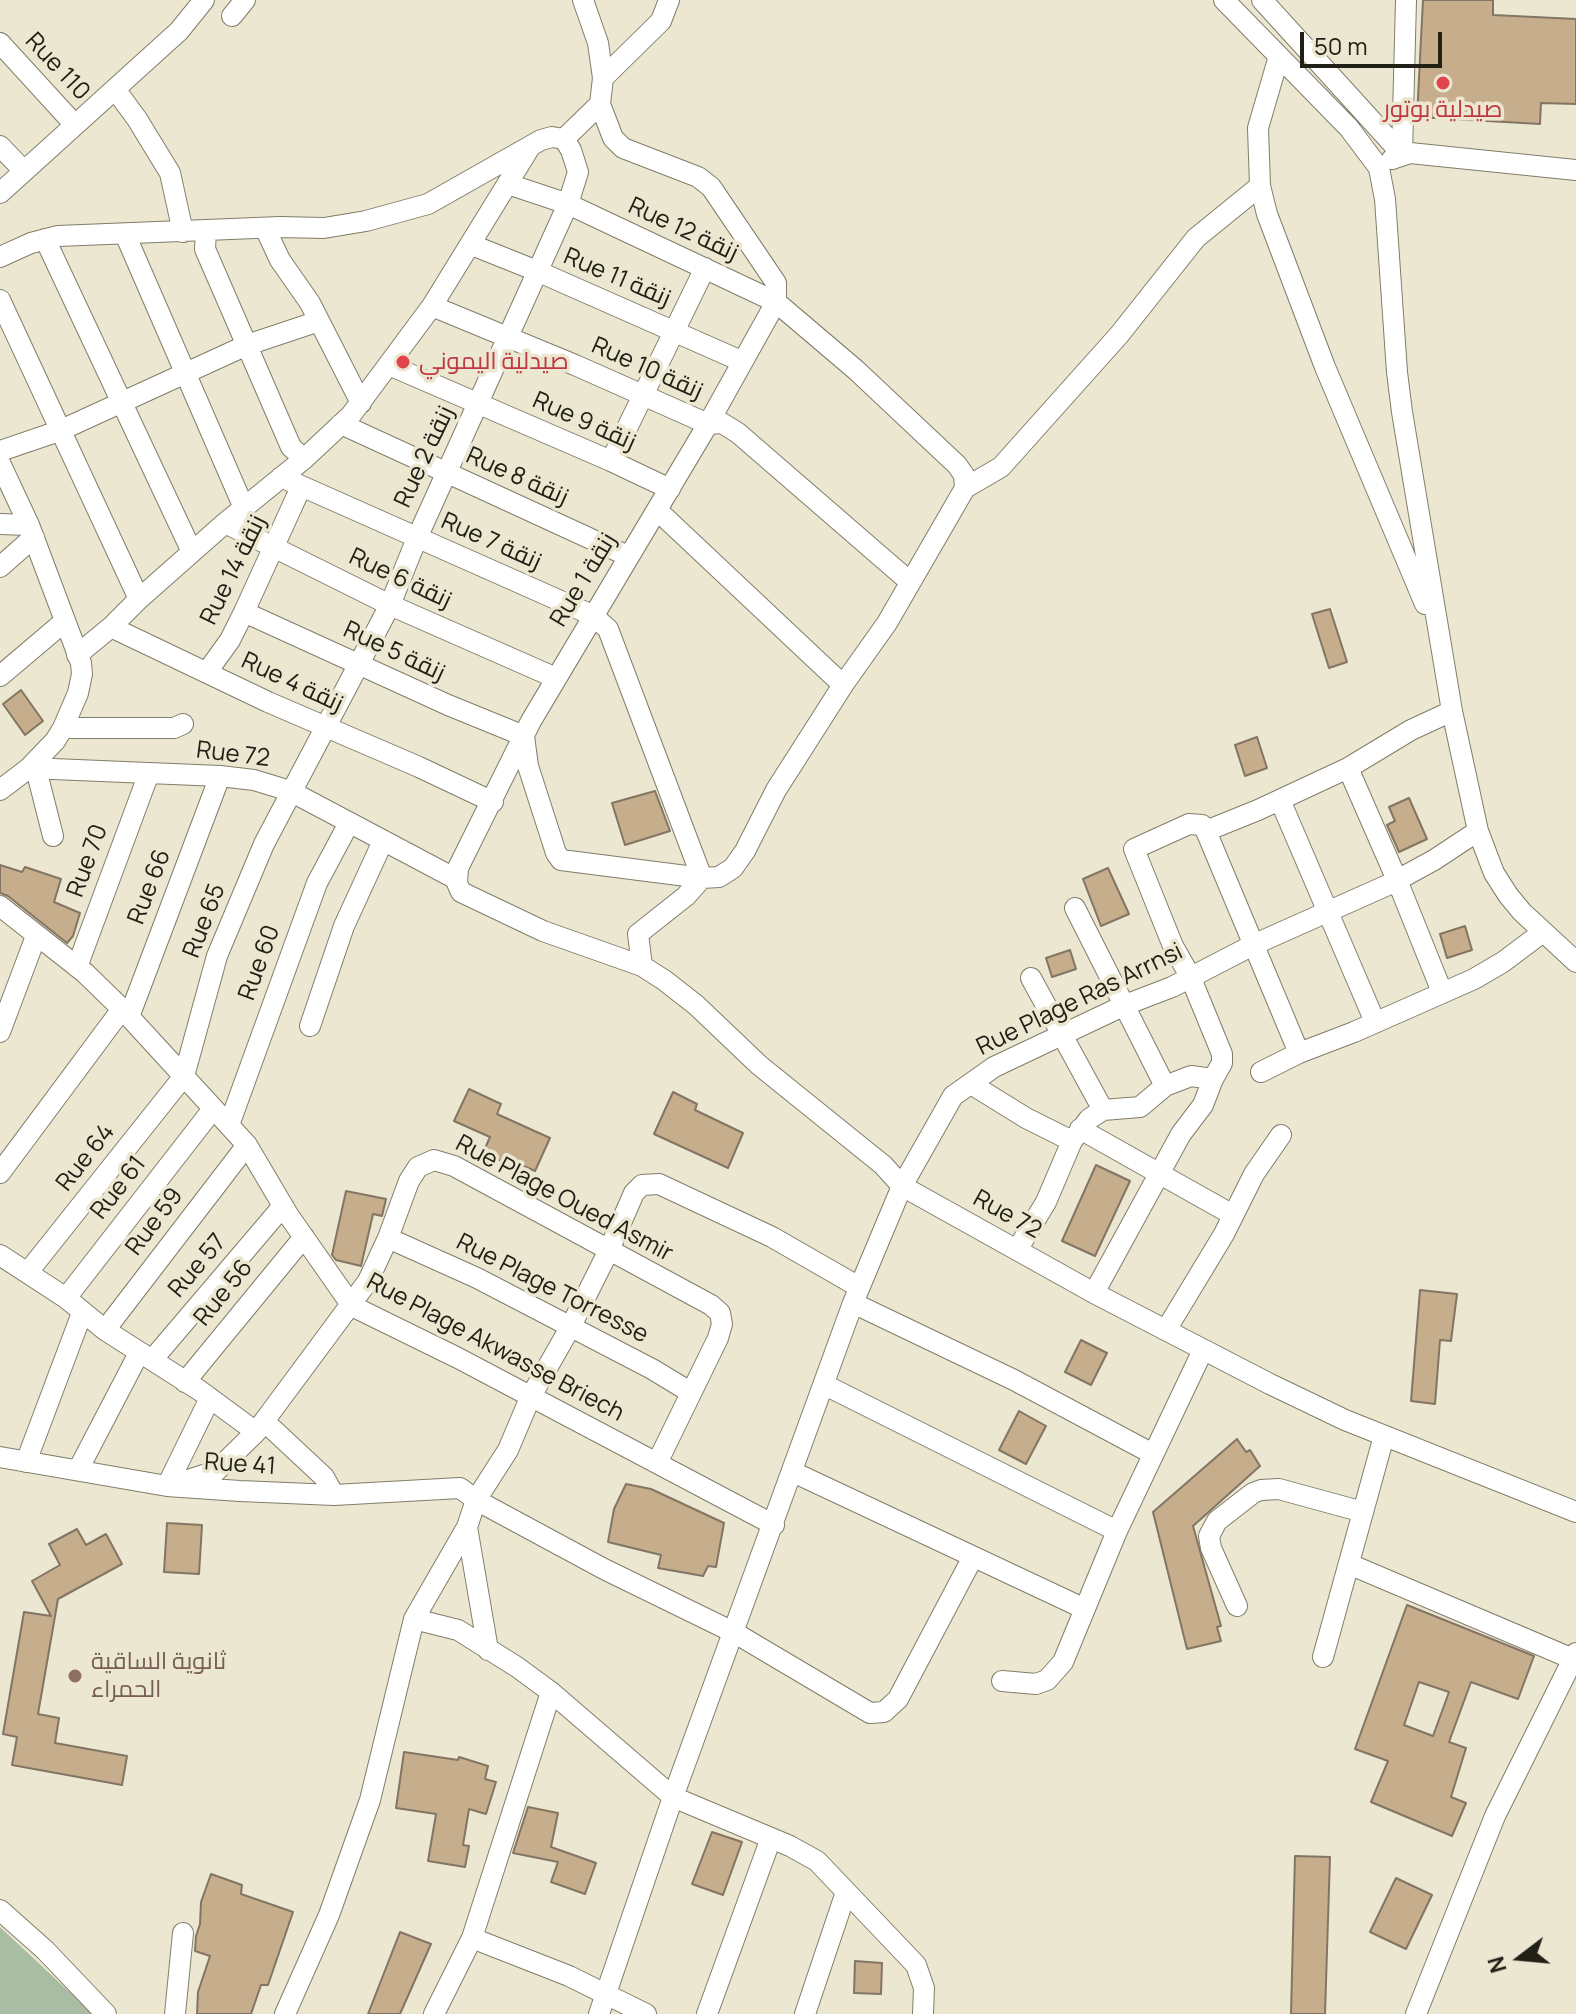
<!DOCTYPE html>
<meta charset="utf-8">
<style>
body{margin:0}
#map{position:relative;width:1576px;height:2014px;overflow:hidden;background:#ece7d1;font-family:Manrope,sans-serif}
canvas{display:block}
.north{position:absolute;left:1480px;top:1918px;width:80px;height:80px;-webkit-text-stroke:6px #ece7d1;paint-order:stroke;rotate:254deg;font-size:22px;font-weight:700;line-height:32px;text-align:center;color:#212017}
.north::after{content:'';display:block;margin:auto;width:28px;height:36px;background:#212017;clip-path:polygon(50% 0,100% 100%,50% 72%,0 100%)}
.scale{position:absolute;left:1300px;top:32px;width:142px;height:36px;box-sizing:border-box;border:4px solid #212017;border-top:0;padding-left:10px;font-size:24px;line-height:28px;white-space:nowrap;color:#212017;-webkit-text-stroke:6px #ece7d1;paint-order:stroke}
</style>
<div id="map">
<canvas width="1576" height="2014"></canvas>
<div class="north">N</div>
<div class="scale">50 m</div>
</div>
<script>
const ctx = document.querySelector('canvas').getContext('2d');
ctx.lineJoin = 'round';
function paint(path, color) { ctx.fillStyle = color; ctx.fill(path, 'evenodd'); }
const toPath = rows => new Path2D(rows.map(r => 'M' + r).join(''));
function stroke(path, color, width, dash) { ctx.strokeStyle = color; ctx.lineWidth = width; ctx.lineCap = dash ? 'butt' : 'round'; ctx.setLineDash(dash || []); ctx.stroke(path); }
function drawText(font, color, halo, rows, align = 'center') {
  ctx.font = font + ' Manrope,Cairo,sans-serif'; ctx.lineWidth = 7; ctx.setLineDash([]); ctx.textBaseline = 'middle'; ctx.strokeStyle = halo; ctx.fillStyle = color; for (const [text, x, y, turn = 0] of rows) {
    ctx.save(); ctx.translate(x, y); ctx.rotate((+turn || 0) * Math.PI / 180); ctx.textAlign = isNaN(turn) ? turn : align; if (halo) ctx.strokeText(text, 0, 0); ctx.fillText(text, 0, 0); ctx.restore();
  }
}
const green = toPath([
 [0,1927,93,2014,0,2014]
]);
const building = toPath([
 [1423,0,1493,0,1493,15,1576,19,1576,104,1541,103,1540,124,1417,117,1423,0],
 [1330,609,1347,662,1329,668,1312,614,1330,609],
 [21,690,43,721,25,735,3,704,21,690],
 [1257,737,1267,768,1245,776,1235,745,1257,737],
 [655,791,670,831,625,845,612,803,655,791],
 [1409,798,1427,839,1399,852,1387,825,1395,821,1389,807,1409,798],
 [0,865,22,872,25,867,61,879,54,902,80,913,73,936,67,943,8,896,0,893,0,865],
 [1108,868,1129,914,1101,926,1083,879,1108,868],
 [1465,926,1472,950,1447,958,1440,934,1465,926],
 [1070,950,1076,969,1052,977,1046,958,1070,950],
 [469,1089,501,1104,497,1114,550,1138,535,1171,510,1160,508,1164,483,1153,490,1137,454,1121,469,1089],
 [673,1092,697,1104,695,1110,743,1133,728,1168,654,1134,673,1092],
 [1096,1165,1130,1181,1095,1256,1062,1241,1096,1165],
 [346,1191,386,1199,382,1216,373,1214,361,1266,336,1260,332,1255,346,1191],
 [1420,1290,1457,1294,1451,1341,1440,1340,1435,1404,1411,1401,1420,1290],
 [1081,1340,1107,1353,1091,1385,1065,1372,1081,1340],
 [1019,1411,1046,1426,1026,1464,999,1450,1019,1411],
 [1237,1439,1246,1452,1250,1450,1260,1466,1193,1526,1221,1626,1217,1627,1221,1641,1187,1649,1153,1512,1237,1439],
 [626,1484,651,1489,724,1523,716,1567,708,1566,703,1576,658,1568,661,1555,608,1542,614,1509,626,1484],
 [167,1523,202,1525,199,1574,164,1572,167,1523],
 [77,1529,86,1545,106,1534,122,1564,58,1599,38,1714,59,1718,55,1743,127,1756,122,1785,12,1765,17,1737,3,1734,24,1612,51,1616,32,1581,60,1565,49,1544,77,1529],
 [1407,1605,1534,1656,1518,1699,1471,1682,1449,1742,1466,1748,1451,1797,1466,1803,1452,1836,1371,1802,1388,1761,1355,1749,1407,1605],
 [1419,1682,1449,1692,1433,1736,1404,1725,1419,1682],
 [404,1752,458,1760,459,1757,488,1766,485,1779,496,1782,486,1814,469,1809,463,1845,469,1846,465,1867,428,1861,436,1814,396,1808,404,1752],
 [528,1807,558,1813,551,1847,596,1863,585,1894,551,1882,558,1862,513,1853,528,1807],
 [712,1832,742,1842,723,1895,692,1884,712,1832],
 [1295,1856,1330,1857,1325,2014,1291,2014,1295,1856],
 [211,1874,242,1885,241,1894,293,1912,268,1985,261,1985,251,2014,197,2014,198,1992,210,1956,195,1951,196,1936,200,1924,201,1902,211,1874],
 [1396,1878,1432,1895,1406,1949,1370,1932,1396,1878],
 [400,1932,431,1944,400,2014,368,2014,400,1932],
 [855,1961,882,1963,881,1994,854,1993,855,1961]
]);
const minor = toPath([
 [1224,0,1349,128,1379,168,1385,199,1397,372,1402,412,1452,711,1478,831,1494,873,1508,895,1522,912,1576,962],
 [1262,0,1402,154],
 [232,16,245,0],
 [0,43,75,125],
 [1279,56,1258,128,1260,186,1267,214,1325,367,1425,604],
 [603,78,661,21,669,0],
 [115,89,137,119,170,173,183,232],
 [600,104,613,138,623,148,698,177,711,187,776,283,776,302],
 [564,139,600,104,603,78,598,43,583,0],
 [0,146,24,171],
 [1402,154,1406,0],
 [1392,159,1410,153,1576,170],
 [508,184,568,204,776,302,856,370,957,465,964,475,965,488],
 [0,193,179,31,204,0],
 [265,228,280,260,310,303,361,403],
 [206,231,205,249,291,447,304,459],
 [125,234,244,508],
 [45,239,192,552],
 [472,245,537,271,741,361],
 [0,257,31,243,58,236,280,227,324,228,366,221,428,204,541,140,552,137,564,139],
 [0,300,139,599],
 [776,302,708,424,531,721,458,868,457,883,461,892,543,931,642,966,664,980,696,1005,759,1065,883,1165,902,1186,1094,1293,1270,1384,1345,1420,1576,1512],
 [432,306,575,365,708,424,722,423,738,433,910,582],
 [389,365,611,461,670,489],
 [341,424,628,556],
 [0,451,59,431,247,345,319,321],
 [611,461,705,268],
 [0,463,29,525,81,663,82,674,78,693,63,728,55,741,29,768,0,790],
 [281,477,592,615,608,629,702,878,686,896,638,934,642,966],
 [657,510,843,685,887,623,965,488,1001,467,1119,335,1196,238,1260,186],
 [225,523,390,605,556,678],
 [0,524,29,525],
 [0,567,34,537],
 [244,612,448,705,524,736],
 [111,627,139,599,225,523,304,459,351,415,432,306,530,147],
 [77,655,111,627,268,702,419,767,493,802],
 [207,672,230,640,244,612,301,487],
 [0,676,65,621],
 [63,728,174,728,183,724],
 [524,736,528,766,556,853,561,860,702,878,719,877,733,868,745,851,776,790,843,685],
 [29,768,220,776,254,780,290,791,456,879],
 [1348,768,1397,880,1442,992],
 [36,769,53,836],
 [1280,800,1375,1022],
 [1206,831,1299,1053],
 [0,906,85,973,122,1009,247,1145,289,1216,352,1306,458,1358,774,1525],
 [1075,908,1165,1086],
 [77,967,149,773],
 [1031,978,1103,1110],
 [129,1017,220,776],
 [310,1026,344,926,383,841],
 [0,1032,36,936],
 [1261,1072,1299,1053,1354,1032,1474,979,1503,962,1543,932],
 [971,1084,1026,1118,1072,1141],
 [229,1125,317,883,349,823],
 [1080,1129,1233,1215],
 [0,1173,122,1009],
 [388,1238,477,1278,652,1369,690,1392],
 [1017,1250,1046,1202,1072,1141,1089,1119,1103,1110,1140,1107,1165,1086,1191,1076,1213,1079,1222,1063,1222,1054,1190,976,1173,946,1134,849,1189,824,1202,825,1206,831,1258,810,1348,768,1411,730,1452,711],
 [0,1255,66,1298,105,1330,199,1390,256,1432],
 [28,1272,184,1076,217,956,264,844,390,605,417,538,568,204,578,172,571,150,564,139],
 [1094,1293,1181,1134,1203,1105,1213,1079],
 [66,1298,213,1109],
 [853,1303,1014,1380,1153,1454],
 [105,1330,247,1145],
 [1166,1330,1224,1234,1254,1174,1281,1135],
 [152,1360,283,1206],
 [185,1382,304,1237],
 [825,1385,1117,1531],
 [264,1421,324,1477,334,1495],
 [0,1457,167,1486,240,1491,334,1495,460,1488,476,1500,604,1569,735,1633,870,1713,884,1712,898,1699,973,1557],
 [26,1462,82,1313],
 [78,1470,139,1353],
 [793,1472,1085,1609],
 [182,1482,216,1471,256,1432,368,1281,388,1238,409,1181,418,1167,434,1160,454,1166,711,1305,720,1313,722,1324,718,1338,657,1463],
 [167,1486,210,1398],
 [467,1527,488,1650],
 [1349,1564,1573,1659],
 [1237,1606,1211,1548,1209,1536,1217,1521,1253,1493,1261,1490,1279,1489,1363,1512],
 [414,1619,458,1630,517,1667,551,1692,673,1797,790,1846,817,1861,916,1965,924,1988,923,2014],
 [1323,1657,1384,1436],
 [1002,1681,1036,1684,1047,1680,1063,1662,1117,1531,1203,1350],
 [0,1910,45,1950,106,2014],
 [472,1938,569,1976,646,2014],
 [175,2014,183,1933],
 [285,2014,329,1915,370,1800,414,1619,467,1527,476,1500,508,1450,530,1398,571,1326,609,1250,634,1193,642,1185,659,1184,772,1237,859,1287],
 [434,2014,472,1938,551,1692],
 [599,2014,673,1797,853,1303,902,1186,953,1096,994,1067,1125,1005,1172,987,1253,945,1390,884,1434,860,1478,831],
 [707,2014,771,1838],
 [805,2014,846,1892],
 [1416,2014,1495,1816,1576,1653]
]);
const markers = [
 [1443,83,8,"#e0444e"],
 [403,362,8,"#e0444e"],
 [75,1676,8,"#8d6e63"]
];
const streetNames = [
 ["Rue 110",57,67,47],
 ["Rue 12 زنقة",683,230,25],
 ["Rue 11 زنقة",617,278,23],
 ["Rue 10 زنقة",647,369,24],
 ["Rue 9 زنقة",584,422,24],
 ["Rue 2 زنقة",425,457,-65],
 ["Rue 8 زنقة",517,477,24],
 ["Rue 7 زنقة",491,542,24],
 ["Rue 14 زنقة",234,570,-64],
 ["Rue 6 زنقة",400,579,25],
 ["Rue 1 زنقة",584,580,-59],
 ["Rue 5 زنقة",394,652,25],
 ["Rue 4 زنقة",292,683,25],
 ["Rue 72",233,755,7],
 ["Rue 70",88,861,-70],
 ["Rue 66",150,887,-69],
 ["Rue 65",205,921,-69],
 ["Rue 60",260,963,-70],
 ["Rue Plage Ras Arrnsi",1080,1000,-26],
 ["Rue 64",86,1158,-52],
 ["Rue 61",119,1188,-52],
 ["Rue Plage Oued Asmir",564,1199,28],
 ["Rue 72",1007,1215,29],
 ["Rue 59",155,1222,-53],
 ["Rue 57",198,1266,-50],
 ["Rue Plage Torresse",552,1289,27],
 ["Rue 56",224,1293,-51],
 ["Rue Plage Akwasse Briech",495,1348,28],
 ["Rue 41",240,1465,4]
];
const healthNames = [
 ["صيدلية بوتور",1443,110],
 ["صيدلية اليموني",419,362,"left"]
];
const educationNames = [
 ["ثانوية الساقية",91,1662],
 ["الحمراء",91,1690]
];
paint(green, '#a8bda3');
paint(building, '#c6ad8b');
stroke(building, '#837564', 2);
stroke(minor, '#817d69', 22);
stroke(minor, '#fff', 20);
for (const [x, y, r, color] of markers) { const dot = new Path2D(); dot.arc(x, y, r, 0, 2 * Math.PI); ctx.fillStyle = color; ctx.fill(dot); stroke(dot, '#ece7d1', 3); }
drawText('24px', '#212017', '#ece7d1', streetNames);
drawText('24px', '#be3a42', '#ece7d1', healthNames);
drawText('24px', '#785e54', '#ece7d1', educationNames, 'left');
</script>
